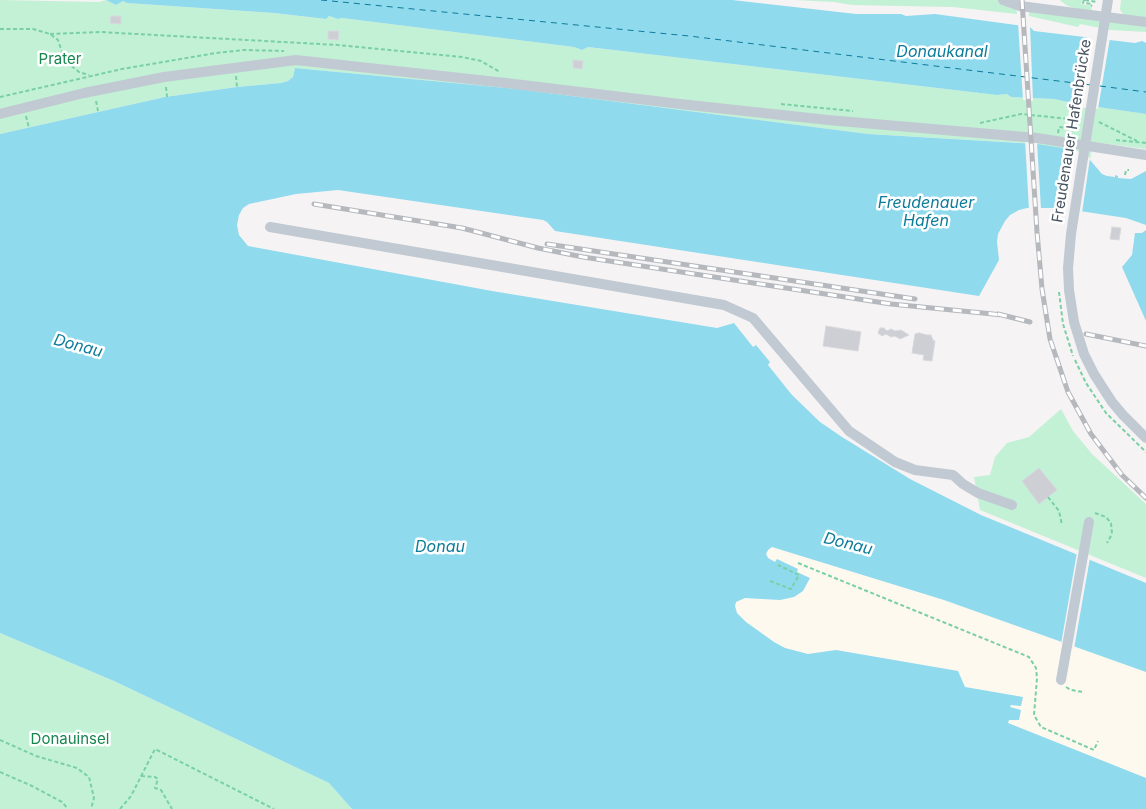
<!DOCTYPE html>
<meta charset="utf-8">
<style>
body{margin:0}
canvas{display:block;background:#f5f3f3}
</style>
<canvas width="1146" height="809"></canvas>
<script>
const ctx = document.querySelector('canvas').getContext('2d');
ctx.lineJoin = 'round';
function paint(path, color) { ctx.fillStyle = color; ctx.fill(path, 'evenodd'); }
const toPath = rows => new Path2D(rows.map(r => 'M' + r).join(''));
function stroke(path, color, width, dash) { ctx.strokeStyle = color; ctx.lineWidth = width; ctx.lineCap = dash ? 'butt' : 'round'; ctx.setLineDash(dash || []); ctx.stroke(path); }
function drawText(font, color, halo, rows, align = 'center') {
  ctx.font = font + ' Inter,sans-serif'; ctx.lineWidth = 5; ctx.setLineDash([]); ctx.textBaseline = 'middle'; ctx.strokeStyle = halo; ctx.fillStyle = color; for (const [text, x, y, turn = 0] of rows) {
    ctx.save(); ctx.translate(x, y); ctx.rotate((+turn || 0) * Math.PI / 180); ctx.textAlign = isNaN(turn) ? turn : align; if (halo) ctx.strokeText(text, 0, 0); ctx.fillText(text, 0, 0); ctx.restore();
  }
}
const commercial = toPath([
 [772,547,944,600,1146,672,1146,778,1008,723,1010,705,1021,706,1022,697,965,687,958,671,836,650,808,654,785,648,774,642,746,622,737,613,735,606,736,602,745,598,780,600,797,569,776,559,775,562,768,558,766,554,768,550]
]);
const green = toPath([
 [0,0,99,2,106,0,116,5,123,1,127,3,274,13,325,19,329,16,338,19,342,18,574,47,582,50,588,47,997,95,1007,94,1011,97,1054,99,1077,104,1146,114,1146,149,1093,142,1090,160,1025,143,868,134,517,89,295,68,293,77,288,81,281,83,237,87,165,97,0,134],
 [795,0,1000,0,1016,7,1017,14,953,7,852,5,834,2],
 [1060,0,1082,0,1081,4,1092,6,1091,12,1079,10,1066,5],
 [1121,0,1146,0,1146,20,1125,16,1120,10],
 [1029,9,1146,25,1146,32,1111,30,1080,24,1078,27,1029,16],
 [1061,409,1073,431,1092,454,1146,504,1146,578,980,510,974,477,990,475,995,457,1007,443,1029,437],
 [0,633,114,681,329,783,352,809,0,809]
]);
const water = toPath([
 [106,0,732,0,856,14,901,14,906,16,935,14,1016,25,1030,27,1034,31,1135,43,1142,41,1146,43,1146,114,1077,104,1054,99,1011,97,1007,94,997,95,588,47,582,50,574,47,342,18,338,19,329,16,326,19,274,13,127,3,123,1,116,5],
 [295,68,517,89,868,134,1037,144,1069,149,1090,160,1102,174,1107,176,1115,177,1115,175,1118,176,1118,178,1131,179,1146,171,1146,225,1126,218,1060,208,1027,208,1019,210,1010,215,1005,221,998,234,997,242,999,260,979,296,555,231,547,222,543,220,338,190,296,194,249,204,243,208,239,215,237,225,239,235,248,246,492,291,717,328,734,323,753,347,756,345,770,362,768,365,792,395,820,422,842,437,910,479,981,515,1146,583,1146,672,944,600,772,547,768,550,766,554,768,558,775,562,777,559,798,569,797,572,810,578,803,591,794,597,780,600,745,598,736,602,735,606,737,613,746,622,774,642,785,648,808,654,836,650,958,671,965,687,1023,697,1021,706,1011,705,1010,707,1021,710,1019,720,1009,720,1008,723,1146,778,1146,809,352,809,329,783,114,681,0,633,0,134,165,97,237,87,281,83,288,81,293,77],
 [1146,230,1146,321,1122,267,1132,255,1135,233,1142,233]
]);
const pier = toPath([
 [1018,23,1030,25,1033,101,1023,100],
 [1088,35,1110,38,1098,109,1076,107],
 [1025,140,1037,142,1041,209,1029,210],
 [1070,147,1090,158,1082,213,1060,210],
 [1077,552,1090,558,1074,649,1061,644]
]);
const ferry = toPath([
 [321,0,689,36,1091,85],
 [1100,86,1146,92]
]);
const building = toPath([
 [111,16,121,16,121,24,110,23,111,16],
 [328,31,339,31,338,40,328,39,328,31],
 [573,60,583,61,582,69,573,68,573,60],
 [1112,227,1121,228,1119,240,1110,239,1112,227],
 [826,326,861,332,858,351,823,346,826,326],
 [880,328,884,328,887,331,891,329,895,331,901,330,909,335,900,339,895,336,891,337,886,334,882,336,878,333,880,328],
 [919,333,927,335,931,335,933,340,935,341,932,361,923,360,924,355,912,353,915,334,919,333],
 [1039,468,1057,490,1039,504,1022,481,1039,468]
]);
const path = toPath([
 [1084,0,1083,3,1092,4,1091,6],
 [1085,0,1097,2],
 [0,29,33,29,50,34,58,40,65,61,79,72,89,75],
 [50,34,100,32,338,45,462,57,481,61,500,72],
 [236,76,237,87],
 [166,87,167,97],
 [0,97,122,69,216,53,244,50,284,51],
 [96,101,98,111],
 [781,104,853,111],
 [26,116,29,128],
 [1099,122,1137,141],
 [980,123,1021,114,1079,120],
 [1058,133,1059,127,1078,129],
 [1116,140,1146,143],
 [1125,175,1126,170,1129,170],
 [1059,292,1063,324,1073,356],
 [1075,360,1086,383,1106,413,1146,452],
 [1048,497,1059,511,1062,525],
 [1095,513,1106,517,1111,523,1112,534,1107,543],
 [798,563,1029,657,1036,668,1037,678,1034,715,1041,727,1094,750,1098,741],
 [770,581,791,589,799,575,778,565],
 [1066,687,1071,690,1083,692],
 [0,740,36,756,77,768,89,777,94,798,91,809],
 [0,772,32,786,62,802,68,809],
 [141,776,155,777,158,779,155,788,161,790,172,809],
 [120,809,131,796,155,749,274,809]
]);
const minor = toPath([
 [1003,0,1020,6,1146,22],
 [0,114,84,93,164,77,296,60,506,83,680,104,828,120,1037,138,1146,155],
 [270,227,724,305,753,318,849,431,895,462,915,470,953,475,963,484,978,493,1012,505],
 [1068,268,1069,290,1074,322,1084,354,1094,374,1112,402,1123,415,1146,438],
 [1061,680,1089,522]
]);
const rail = toPath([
 [1022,0,1037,232,1042,289,1050,339,1068,392,1091,434,1122,475,1146,498],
 [314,204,462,228,538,248,583,257,891,304,1003,315],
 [547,244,915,299],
 [998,314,1030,322],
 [1086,334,1146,346]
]);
const minorBridge = toPath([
 [1068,268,1071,234,1108,0]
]);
const parkNames = [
 ["Prater",60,59],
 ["Donauinsel",70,739]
];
const streetNames = [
 ["Freudenauer Hafenbrücke",1072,131,-81]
];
const waterNames = [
 ["Donaukanal",942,52],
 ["Freudenauer",926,203],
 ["Hafen",926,221],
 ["Donau",78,346,15],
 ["Donau",848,544,14],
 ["Donau",440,547]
];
paint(commercial, '#fdf9ef');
paint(green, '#c3f1d5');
paint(water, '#90daee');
paint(pier, '#f5f3f3');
stroke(ferry, '#0c7c9b', 1, [6, 5]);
paint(building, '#cdcfd5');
stroke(building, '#d7d9de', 1);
stroke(path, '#7ad0a6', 2, [4, 2.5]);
stroke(minor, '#c1cad2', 10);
stroke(rail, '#b5b8bd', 5);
stroke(rail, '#fff', 3, [9]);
stroke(minorBridge, '#c1cad2', 10);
drawText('15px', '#17864f', '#fff', parkNames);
drawText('15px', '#4a5661', '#fff', streetNames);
drawText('italic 16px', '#0c7c9b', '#fff', waterNames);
</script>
